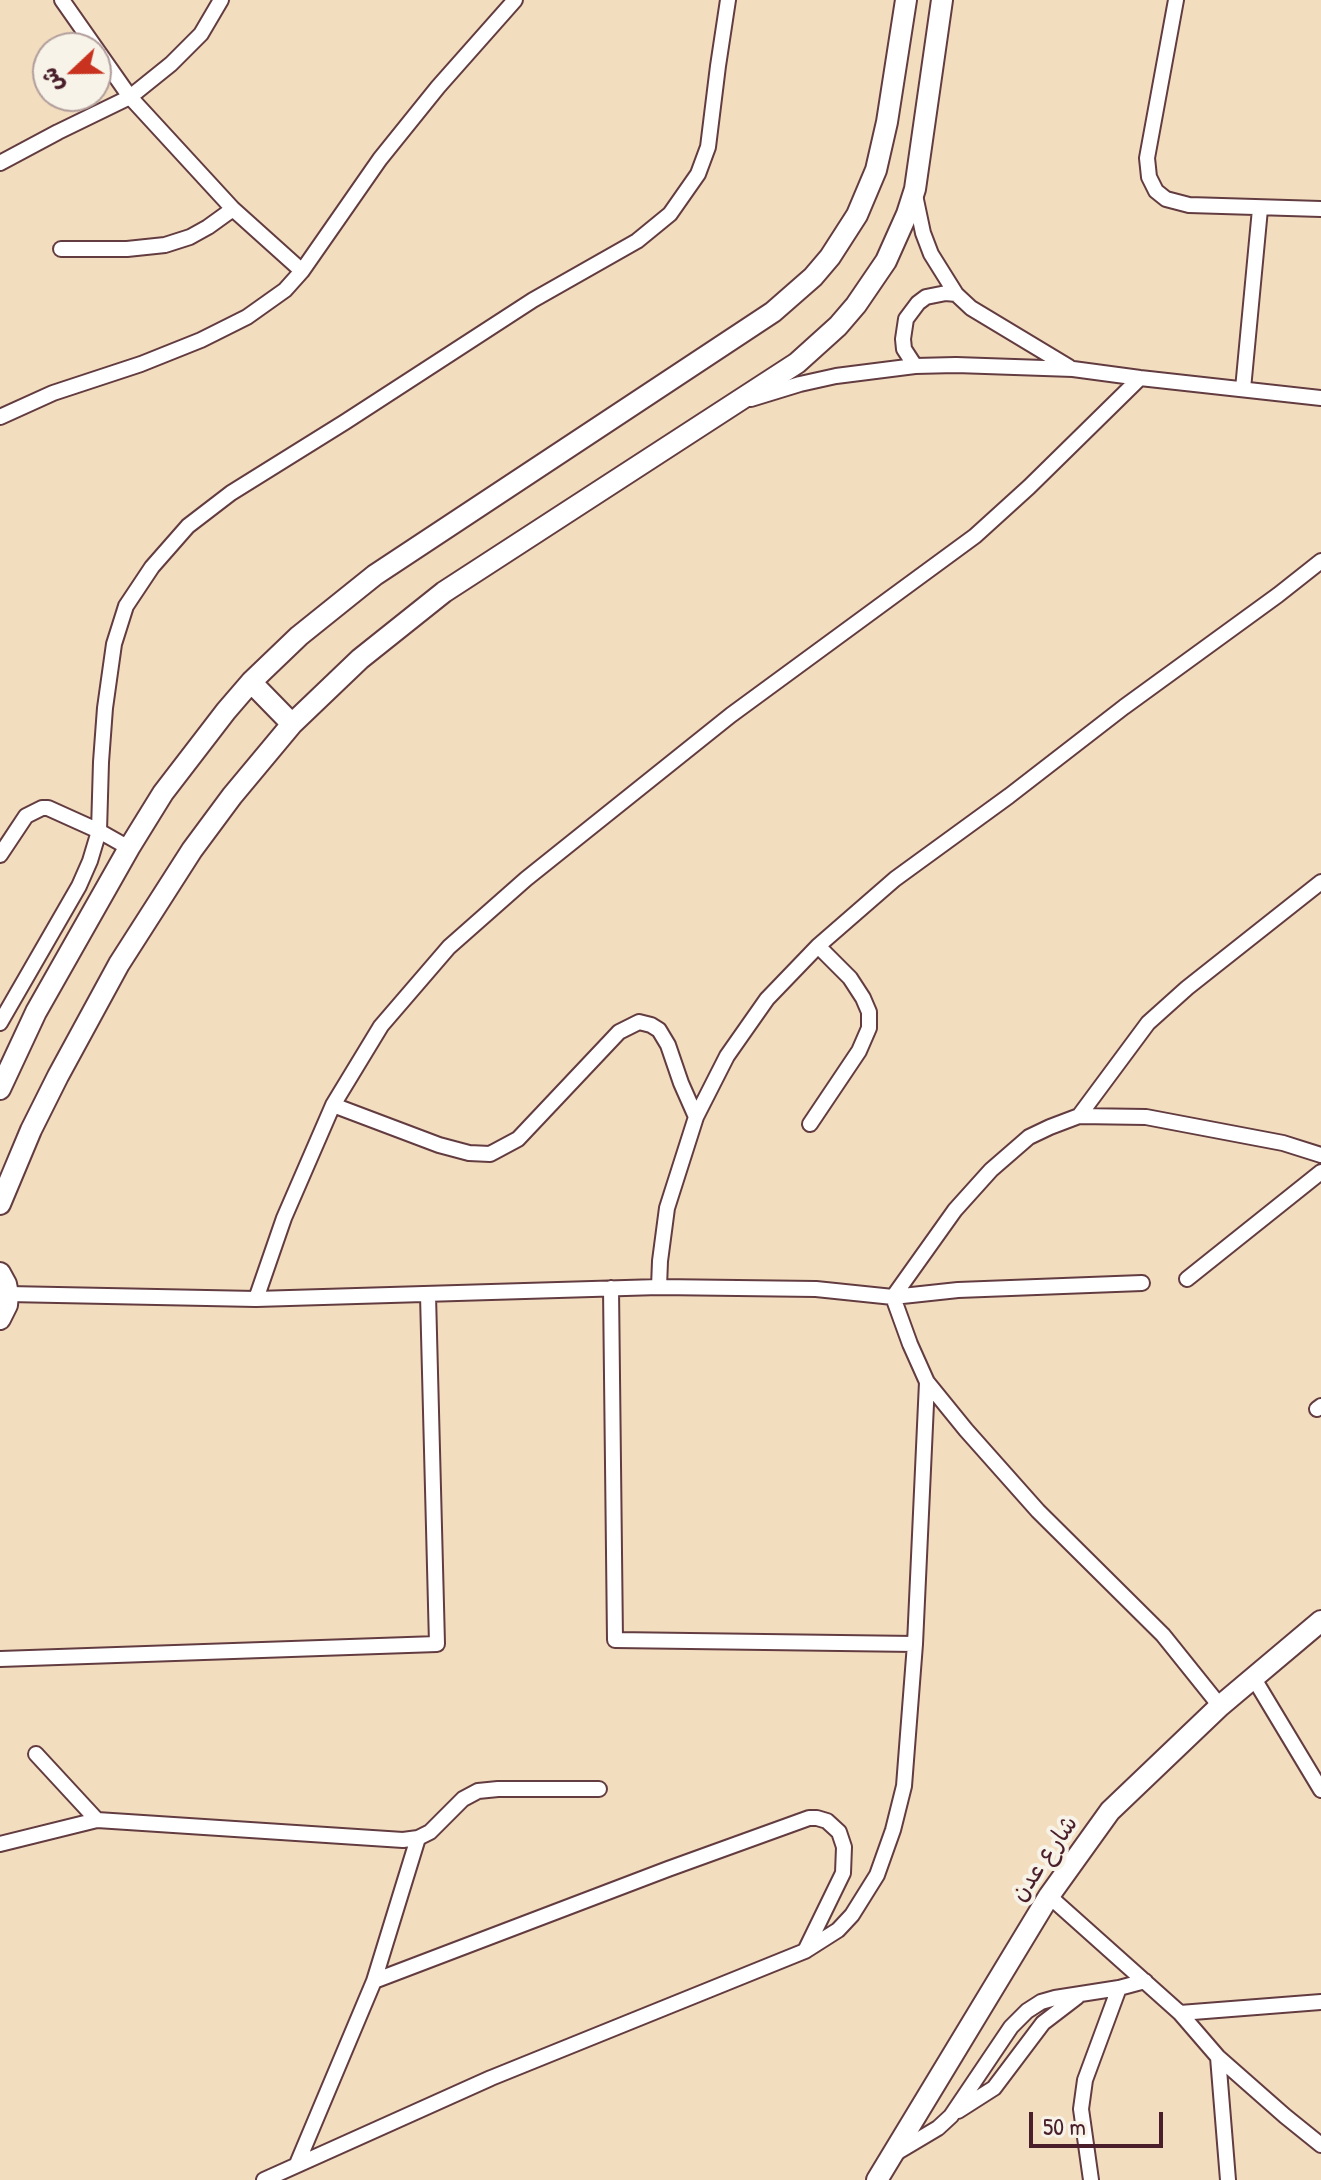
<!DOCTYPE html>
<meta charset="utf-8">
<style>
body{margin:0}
#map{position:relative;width:1321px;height:2180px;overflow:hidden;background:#f3ddbf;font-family:"Patrick Hand","Playpen Sans Arabic",sans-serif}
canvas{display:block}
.north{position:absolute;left:32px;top:32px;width:80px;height:80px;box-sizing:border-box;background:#f7f3e8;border:2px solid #b29e9c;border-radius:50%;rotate:248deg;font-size:22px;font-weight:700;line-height:32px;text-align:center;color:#4a1f2b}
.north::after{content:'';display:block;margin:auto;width:28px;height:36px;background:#c8321e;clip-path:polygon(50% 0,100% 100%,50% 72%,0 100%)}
.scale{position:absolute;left:1029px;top:2112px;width:134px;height:36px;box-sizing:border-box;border:4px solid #4a1f2b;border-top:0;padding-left:10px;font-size:24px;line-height:28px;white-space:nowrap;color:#4a1f2b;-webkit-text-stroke:6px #f7f3e8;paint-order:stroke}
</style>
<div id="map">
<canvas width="1321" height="2180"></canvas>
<div class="north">ش</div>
<div class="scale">50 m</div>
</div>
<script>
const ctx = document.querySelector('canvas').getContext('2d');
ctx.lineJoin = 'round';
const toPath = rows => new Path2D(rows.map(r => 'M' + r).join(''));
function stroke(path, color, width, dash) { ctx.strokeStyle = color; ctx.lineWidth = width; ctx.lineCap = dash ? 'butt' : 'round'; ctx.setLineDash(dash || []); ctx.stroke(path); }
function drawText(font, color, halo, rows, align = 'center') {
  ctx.font = font + ' "Patrick Hand","Playpen Sans Arabic",sans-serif'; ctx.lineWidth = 8; ctx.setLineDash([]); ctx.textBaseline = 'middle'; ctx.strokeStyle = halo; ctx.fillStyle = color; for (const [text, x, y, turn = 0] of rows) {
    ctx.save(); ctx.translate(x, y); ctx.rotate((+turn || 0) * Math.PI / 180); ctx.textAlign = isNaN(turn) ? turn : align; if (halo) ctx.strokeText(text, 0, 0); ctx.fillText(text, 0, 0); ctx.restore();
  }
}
const street = toPath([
 [62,0,130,97,233,209,302,271],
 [1176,0,1147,158,1149,177,1156,191,1166,199,1189,205,1321,209],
 [0,163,58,132,130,97,171,64,201,34,221,0],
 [915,195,923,233,931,254,956,294,971,308,1069,367],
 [61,249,127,249,165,245,190,237,208,227,233,209],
 [915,366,904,349,903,339,906,319,918,303,926,297,946,293,956,294],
 [1243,389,1260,209],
 [751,399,800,384,836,376,915,366,956,365,1073,369,1140,378,1321,398],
 [0,417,53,393,141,364,201,340,247,317,285,290,302,271,380,159,438,87,515,0],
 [0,855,26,816,42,808,48,808,99,831,129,848],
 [0,1023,79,886,90,861,99,831,101,762,105,708,114,644,126,606,152,567,188,526,231,493,345,422,533,300,637,241,670,214,698,174,708,147,718,66,728,0],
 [333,1105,439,1145,469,1153,490,1154,518,1139,619,1032,639,1022,651,1025,659,1030,668,1045,681,1083,696,1117],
 [1079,1116,1148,1023,1187,988,1321,882],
 [810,1124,859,1051,869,1028,869,1012,863,998,850,978,818,946],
 [1187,1279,1321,1172],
 [659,1287,660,1261,667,1208,696,1117,727,1056,767,999,818,946,895,879,1009,796,1124,707,1278,595,1321,561],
 [611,1288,615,1640,915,1644],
 [8,1294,256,1299,659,1287,816,1289,893,1297,958,1290,1142,1283],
 [256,1299,284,1218,333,1105,381,1026,449,947,526,879,731,715,975,536,1029,487,1140,378],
 [1317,1409,1321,1406],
 [0,1659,437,1644,428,1295],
 [1253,1677,1321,1790],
 [1220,1706,1163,1635,1038,1511,966,1430,927,1382,910,1344,893,1297,955,1210,991,1170,1029,1137,1050,1127,1079,1116,1146,1117,1283,1143,1321,1155],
 [36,1754,97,1820],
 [0,1844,97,1820,403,1840,418,1838,430,1832,463,1799,478,1791,498,1789,599,1789],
 [1049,1896,1180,2013,1218,2057,1285,2116,1321,2145],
 [374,1981,668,1869,809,1818,817,1818,827,1821,839,1832,844,1847,843,1873,805,1951],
 [1180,2013,1321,2002],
 [1218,2057,1228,2180],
 [958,2111,994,2088,1043,2023,1077,1997],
 [896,2153,938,2128,951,2116,1011,2027,1027,2011,1041,2002,1055,1998,1119,1988,1145,1981],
 [297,2164,374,1981,418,1838],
 [264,2180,491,2078,805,1951,838,1930,852,1915,877,1875,893,1830,904,1786,915,1644,927,1382],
 [1091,2180,1081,2109,1085,2080,1119,1988]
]);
const secondary = toPath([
 [251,682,292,724],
 [0,1089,36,1012,129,848,163,793,226,711,251,682,299,636,375,575,773,312,813,277,830,257,857,215,876,170,887,122,906,0],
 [0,1204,31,1130,58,1076,119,964,192,850,232,796,292,724,360,659,444,592,797,363,838,326,856,305,886,261,907,214,915,189,942,0],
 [0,1273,6,1284,8,1294,7,1305,0,1319],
 [877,2180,1049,1896,1110,1811,1220,1706,1321,1621]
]);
const streetNames = [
 ["شارع عدن",1045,1859,-55]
];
stroke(street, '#633c41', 18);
stroke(secondary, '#633c41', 24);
stroke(street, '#fff', 14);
stroke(secondary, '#fff', 20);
drawText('24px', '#4a1f2b', '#f7f3e8', streetNames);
</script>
